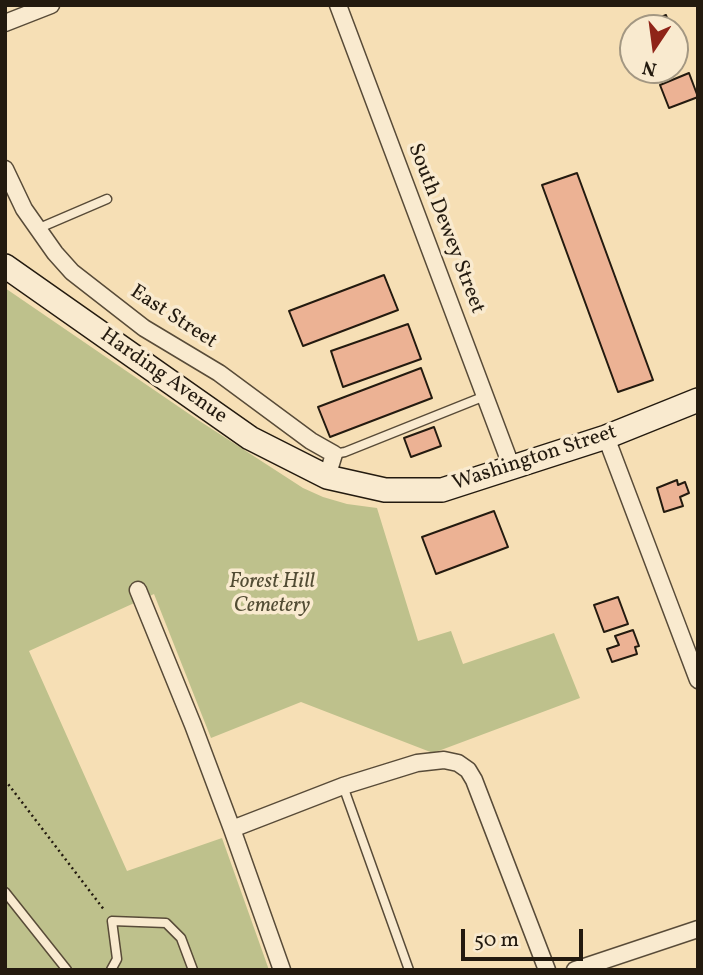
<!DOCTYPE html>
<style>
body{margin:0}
#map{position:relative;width:703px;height:975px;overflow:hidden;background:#f6dfb5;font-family:Vollkorn,serif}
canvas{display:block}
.frame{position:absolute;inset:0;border:7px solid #231a0f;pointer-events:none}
.north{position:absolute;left:619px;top:14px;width:70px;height:70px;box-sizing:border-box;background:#f9eacf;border:2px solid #a39782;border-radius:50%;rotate:193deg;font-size:19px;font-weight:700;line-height:28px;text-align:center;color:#231a0f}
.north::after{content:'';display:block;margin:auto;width:24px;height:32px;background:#8f2418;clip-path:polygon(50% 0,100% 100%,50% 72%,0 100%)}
.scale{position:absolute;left:461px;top:929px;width:122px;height:32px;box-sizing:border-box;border:4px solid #231a0f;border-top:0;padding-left:9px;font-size:21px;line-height:24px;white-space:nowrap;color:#231a0f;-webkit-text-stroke:5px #f9eacf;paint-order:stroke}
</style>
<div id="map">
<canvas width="703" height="975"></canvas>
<div class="frame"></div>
<div class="north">N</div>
<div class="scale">50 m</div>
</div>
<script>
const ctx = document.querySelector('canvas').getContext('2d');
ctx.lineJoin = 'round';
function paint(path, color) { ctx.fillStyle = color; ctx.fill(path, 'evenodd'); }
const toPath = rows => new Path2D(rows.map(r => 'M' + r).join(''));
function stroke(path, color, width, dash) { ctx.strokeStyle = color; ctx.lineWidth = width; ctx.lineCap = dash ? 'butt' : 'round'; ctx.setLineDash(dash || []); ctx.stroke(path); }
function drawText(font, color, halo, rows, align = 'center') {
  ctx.font = font + ' Vollkorn,serif'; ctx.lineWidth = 7; ctx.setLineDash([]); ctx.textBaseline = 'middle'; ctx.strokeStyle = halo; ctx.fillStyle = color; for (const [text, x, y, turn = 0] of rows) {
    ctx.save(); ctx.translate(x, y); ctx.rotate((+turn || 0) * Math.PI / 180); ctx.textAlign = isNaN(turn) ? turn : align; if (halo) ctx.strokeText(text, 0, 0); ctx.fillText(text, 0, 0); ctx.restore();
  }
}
const green = toPath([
 [5,288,198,420,303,488,323,497,347,504,377,508,418,641,451,631,463,664,554,633,580,698,433,753,301,702,211,738,154,594,29,651,127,871,222,838,269,970,5,970]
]);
const building = toPath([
 [666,15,669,24,674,22,679,34,675,36,675,28,648,28,646,23,666,15],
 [689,73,698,97,669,108,660,85,689,73],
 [577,173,653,380,618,392,542,185,577,173],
 [384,275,398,310,303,346,289,311,384,275],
 [408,324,421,359,343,387,331,351,408,324],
 [421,368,432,398,330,437,318,407,421,368],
 [434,427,441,446,411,457,404,438,434,427],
 [677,480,678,485,685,482,689,493,680,497,683,506,664,512,657,488,677,480],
 [494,511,508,547,436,574,422,537,494,511],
 [618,597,628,624,604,632,594,605,618,597],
 [633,630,639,646,635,647,637,654,612,662,607,649,619,645,615,636,633,630]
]);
const path = toPath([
 [5,780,105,911]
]);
const lane = toPath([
 [37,229,107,199],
 [334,454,345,452,485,396],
 [343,786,409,970],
 [5,892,67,970],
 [111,970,117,959,112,921,166,923,181,938,193,970]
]);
const street = toPath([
 [338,5,512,468],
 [5,23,51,5],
 [5,169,24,209,55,253,72,272,144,328,219,373,311,441,334,454,327,477],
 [606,437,698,680],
 [138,590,193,725,232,829,282,970],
 [232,829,343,786,417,763,444,760,458,763,468,770,474,780,547,970],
 [575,970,698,929]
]);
const secondary = toPath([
 [5,266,250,438,327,477,385,490,442,490,606,437,698,400]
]);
const streetNames = [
 ["South Dewey Street",445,229,69],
 ["East Street",173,318,33],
 ["Harding Avenue",163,377,35],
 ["Washington Street",535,459,-18]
];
const parkNames = [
 ["Forest Hill",272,583],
 ["Cemetery",272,607]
];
paint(green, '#bec18c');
paint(building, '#ecb294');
stroke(building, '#231a0f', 2);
stroke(lane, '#584b38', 11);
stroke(street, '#584b38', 19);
stroke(secondary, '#231a0f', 26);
stroke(path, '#231a0f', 2.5, [2, 3.5]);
stroke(lane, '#f9eacf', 8);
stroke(street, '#f9eacf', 16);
stroke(secondary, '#f9eacf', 23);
drawText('21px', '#231a0f', '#f9eacf', streetNames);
drawText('italic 21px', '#524c34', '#f9eacf', parkNames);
</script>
